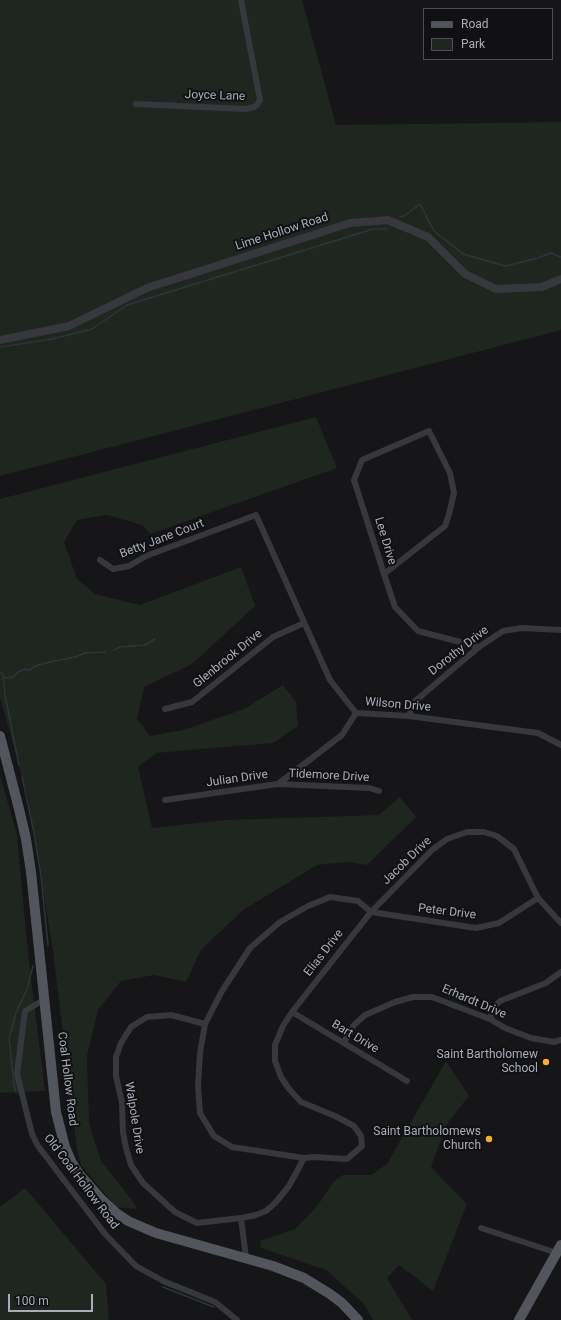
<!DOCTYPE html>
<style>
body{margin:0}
#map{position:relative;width:561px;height:1320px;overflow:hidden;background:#161618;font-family:Roboto,sans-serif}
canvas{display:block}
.legend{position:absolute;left:423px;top:8px;width:130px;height:52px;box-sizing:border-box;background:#111113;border:1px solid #4d4f55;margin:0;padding:5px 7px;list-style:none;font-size:12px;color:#a8adb8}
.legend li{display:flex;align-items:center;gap:8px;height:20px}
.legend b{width:20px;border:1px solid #4d4f55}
.scale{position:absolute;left:8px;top:1294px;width:85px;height:18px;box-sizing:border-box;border:2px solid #a8adb8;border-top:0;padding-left:5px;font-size:12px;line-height:14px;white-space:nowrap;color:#a8adb8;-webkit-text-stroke:3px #111113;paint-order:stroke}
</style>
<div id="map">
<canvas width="561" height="1320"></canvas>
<ul class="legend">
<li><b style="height:5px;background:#53555c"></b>Road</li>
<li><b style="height:11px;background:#1e261f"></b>Park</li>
</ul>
<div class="scale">100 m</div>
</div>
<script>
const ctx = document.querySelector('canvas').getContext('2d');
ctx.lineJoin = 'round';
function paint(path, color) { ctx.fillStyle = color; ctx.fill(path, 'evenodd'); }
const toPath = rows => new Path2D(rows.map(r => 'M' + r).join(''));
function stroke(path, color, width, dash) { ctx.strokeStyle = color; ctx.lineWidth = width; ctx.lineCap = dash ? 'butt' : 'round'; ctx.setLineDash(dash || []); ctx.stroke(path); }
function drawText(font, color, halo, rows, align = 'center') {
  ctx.font = font + ' Roboto,sans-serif'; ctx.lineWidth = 4; ctx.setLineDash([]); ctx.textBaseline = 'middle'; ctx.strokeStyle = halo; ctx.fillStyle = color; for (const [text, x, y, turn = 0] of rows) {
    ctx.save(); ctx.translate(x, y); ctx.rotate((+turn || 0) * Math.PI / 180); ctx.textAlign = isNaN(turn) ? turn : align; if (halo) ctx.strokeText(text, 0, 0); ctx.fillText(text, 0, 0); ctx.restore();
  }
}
const green = toPath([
 [0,0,302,0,336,125,561,122,561,330,0,476],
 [316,417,337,468,150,534,142,525,107,515,77,520,64,542,77,579,95,594,140,605,241,567,255,606,192,664,144,687,137,719,150,736,183,730,244,709,283,685,296,702,298,726,273,743,156,753,138,767,152,828,226,820,379,815,400,797,416,817,367,865,348,862,317,865,243,910,201,950,186,982,154,975,121,981,98,1010,87,1056,89,1124,101,1161,135,1204,136,1209,116,1207,81,1165,77,1150,53,951,28,798,0,697,0,499],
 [0,775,17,835,28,953,45,1091,0,1093],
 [446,1061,469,1096,446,1125,431,1167,467,1204,433,1291,399,1265,387,1278,412,1320,373,1320,364,1304,326,1270,261,1248,260,1241,295,1229,318,1205,334,1181,343,1175,371,1175,387,1164],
 [25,1188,106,1284,109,1320,0,1320,0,1207]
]);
const stream = toPath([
 [400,217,404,216,420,204,434,231,463,254,505,266,538,258,551,253,561,257],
 [0,347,52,339,92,329,127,305,373,229,387,229],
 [114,650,120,647,145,645,155,639],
 [0,672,3,674,5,695,19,765],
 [3,678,13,677,18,672,25,669,30,670,35,666,50,662,75,657,85,653,105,652],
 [22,776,34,833,41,876,48,945],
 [16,1092,14,1085,9,1038,16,1013,27,989,33,966],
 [163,1287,214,1307]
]);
const minor = toPath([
 [136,104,246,109,254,107,257,105,260,100,241,0],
 [100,560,113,569,129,566,146,556,256,515,330,680,356,713,409,716,538,733,561,745],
 [384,574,445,526,449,514,454,493,450,473,429,431,362,460,354,480,384,574,395,607,418,631,479,647],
 [165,709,192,702,273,637,304,623],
 [409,716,414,702,479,647,503,631,522,628,561,630],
 [278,784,369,788,379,791],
 [165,800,278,784,342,735,356,713],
 [371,912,358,901,330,897,308,906,280,922,250,948,222,991,205,1024,200,1053,198,1086,200,1113,214,1136,232,1147,304,1158,314,1157,347,1159,362,1146,361,1136,354,1126,335,1116,301,1102,289,1089,281,1077,275,1061,275,1045,283,1026,292,1012,371,912,432,850,447,839,467,832,484,832,497,836,514,849,538,898,561,923],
 [371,912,476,928,499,923,538,898],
 [45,999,25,1011,17,1074,32,1134,38,1146,105,1234,136,1266,163,1281,215,1302,237,1320],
 [292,1012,407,1081],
 [490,1019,493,1008,500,1001,546,983,561,972],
 [205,1024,171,1015,147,1017,131,1027,121,1043,116,1057,116,1076,122,1103,123,1132,126,1148,131,1165,143,1183,175,1212,197,1223,241,1218,256,1215,266,1211,276,1202,289,1186,304,1158],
 [344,1042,354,1025,365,1015,395,1002,413,997,432,997,490,1019,505,1028,531,1038,554,1042,561,1040],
 [241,1218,246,1258],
 [481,1228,557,1253]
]);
const tertiary = toPath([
 [0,340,69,326,147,288,350,223,388,220,428,237,465,274,496,289,542,287,561,279]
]);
const primary = toPath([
 [0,736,19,809,26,839,31,872,56,1112,65,1147,71,1161,79,1174,102,1200,115,1212,128,1221,156,1233,273,1266,304,1278,330,1294,342,1303,358,1320],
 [519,1320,561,1245]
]);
const markers = [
 [546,1062,4,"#f2b134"],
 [489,1139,4,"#f2b134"]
];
const streetNames = [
 ["Joyce Lane",215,96,2],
 ["Lime Hollow Road",282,232,-18],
 ["Betty Jane Court",162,539,-21],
 ["Lee Drive",385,541,73],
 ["Dorothy Drive",459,651,-38],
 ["Glenbrook Drive",228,659,-39],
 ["Wilson Drive",398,705,5],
 ["Tidemore Drive",329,776,3],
 ["Julian Drive",237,779,-8],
 ["Jacob Drive",407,861,-44],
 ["Peter Drive",447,912,7],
 ["Elias Drive",324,953,-52],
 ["Erhardt Drive",474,1002,23],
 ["Bart Drive",355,1037,31],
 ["Coal Hollow Road",67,1079,83],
 ["Walpole Drive",134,1118,81],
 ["Old Coal Hollow Road",81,1182,53]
];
const poiNames = [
 ["Saint Bartholomew",538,1055],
 ["School",538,1069],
 ["Saint Bartholomews",481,1132],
 ["Church",481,1146]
];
paint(green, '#1e261f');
stroke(stream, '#2c353c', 1.5);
stroke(minor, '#37383d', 6);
stroke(tertiary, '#37383d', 8);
stroke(primary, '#53555c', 10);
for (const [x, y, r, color] of markers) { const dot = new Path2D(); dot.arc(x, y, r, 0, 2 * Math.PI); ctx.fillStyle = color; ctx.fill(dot); stroke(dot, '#111113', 1.5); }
drawText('12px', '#a8adb8', '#111113', streetNames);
drawText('12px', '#a8adb8', '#111113', poiNames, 'right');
</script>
